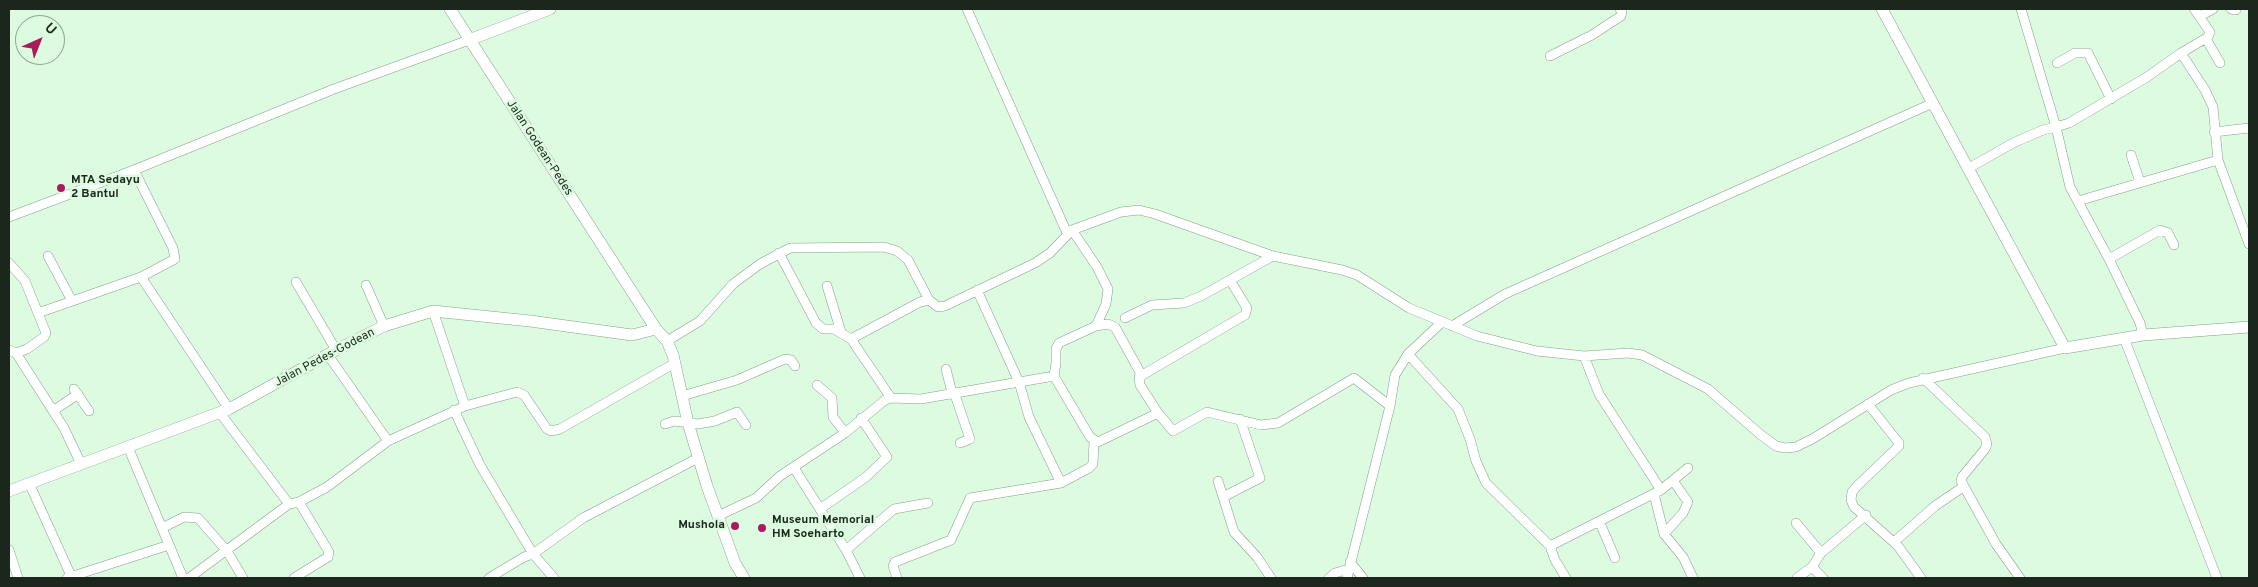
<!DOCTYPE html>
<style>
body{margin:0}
#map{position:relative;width:2258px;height:587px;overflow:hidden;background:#dcfbe0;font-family:Overpass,sans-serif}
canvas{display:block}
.frame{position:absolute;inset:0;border:10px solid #1b271d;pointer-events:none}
.north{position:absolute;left:15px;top:15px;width:50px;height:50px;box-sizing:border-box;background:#dcfbe0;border:1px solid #8fa692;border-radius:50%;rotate:44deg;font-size:14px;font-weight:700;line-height:20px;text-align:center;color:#1b271d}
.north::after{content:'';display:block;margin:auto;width:18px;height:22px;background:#a81c5f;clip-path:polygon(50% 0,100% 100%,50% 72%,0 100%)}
</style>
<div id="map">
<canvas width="2258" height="587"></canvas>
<div class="frame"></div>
<div class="north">U</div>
</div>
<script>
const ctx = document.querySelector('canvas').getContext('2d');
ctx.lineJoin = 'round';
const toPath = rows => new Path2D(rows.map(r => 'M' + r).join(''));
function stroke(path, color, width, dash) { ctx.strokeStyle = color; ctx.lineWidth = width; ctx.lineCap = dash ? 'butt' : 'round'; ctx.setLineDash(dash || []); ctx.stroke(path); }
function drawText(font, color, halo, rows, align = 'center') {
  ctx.font = font + ' Overpass,sans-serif'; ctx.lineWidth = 5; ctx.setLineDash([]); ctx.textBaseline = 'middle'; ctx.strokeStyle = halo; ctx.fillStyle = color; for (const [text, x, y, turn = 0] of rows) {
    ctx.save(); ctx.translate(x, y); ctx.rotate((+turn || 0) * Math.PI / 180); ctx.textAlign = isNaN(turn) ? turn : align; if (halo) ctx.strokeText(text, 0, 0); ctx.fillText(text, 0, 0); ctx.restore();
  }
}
const minor = toPath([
 [967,9,1067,233],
 [2231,9,2236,10],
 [2200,16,2213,9],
 [2206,39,2220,63],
 [2181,53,2205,90,2213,107,2218,160,2249,244],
 [1550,56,1592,35,1621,16,1622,12,1620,9],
 [2057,63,2075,53,2088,53,2111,99],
 [2214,132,2249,128],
 [2131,155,2140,182],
 [1969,168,2013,143,2043,130,2056,127,2021,9],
 [2078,201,2218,160],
 [9,217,134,170,334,89,469,40],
 [1072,230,1097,267,1108,289,1106,304,1096,326],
 [779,253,816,323,823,329,834,329,851,339,891,398],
 [48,256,72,301],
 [2109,259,2160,230,2168,233,2174,245],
 [9,263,25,281,46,333,44,337,27,349,16,353,9,350],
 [141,277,229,409],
 [296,282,336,350],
 [366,285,384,326],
 [827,286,841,332],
 [977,290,1019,382,1029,417,1061,483,1089,468,1093,464,1094,441],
 [38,313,141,277,175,259,173,248,134,170],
 [1125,318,1152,305,1184,303,1201,296,1273,256],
 [1452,326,1505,294,1933,103],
 [2143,335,2140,323,2109,259,2070,187,2056,127,2069,123,2147,77,2181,53,2208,37,2210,32,2194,9],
 [2124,338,2217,578],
 [851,339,920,302,929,300],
 [667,341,700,321,733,284,760,264,790,248,884,247,897,251,908,260,929,300,938,307,945,306,1035,263,1050,253,1072,230,1121,212,1139,210,1155,214,1273,256,1342,270,1357,275,1409,308,1477,336,1537,351,1584,356,1628,353,1642,355,1708,389,1761,435,1776,446,1785,448,1796,447,1814,438,1891,390,1909,383,2065,348],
 [16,353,64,428,81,464],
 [1408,354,1458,409,1470,439,1476,461,1486,483,1550,546,1555,560,1566,578],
 [328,355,388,441],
 [1584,356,1599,394,1661,490],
 [946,369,952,393],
 [1054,376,1090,437,1098,442,1158,413,1173,431,1207,412,1261,425,1278,423,1354,378,1390,406],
 [1923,378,1985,437,1987,444,1985,449,1962,477,1961,481,1996,544,2020,578],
 [817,385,832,398,833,417,845,433],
 [74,389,89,411],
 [954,392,970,439,960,443],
 [682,396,737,380,785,359,791,360,795,366],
 [1868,404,1899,443,1899,446,1858,485,1852,492,1851,500,1854,507,1898,546,1921,578],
 [465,406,517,392,524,395,547,429,551,431,560,429,675,363],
 [454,410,480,465,533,554,554,578],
 [53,411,78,394],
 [220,413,289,504],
 [1158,413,1140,385,1139,377,1245,315,1247,308,1230,280],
 [665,424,674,421,698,424,715,421,737,412,746,425],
 [128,447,183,578],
 [794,468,846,550,860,578],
 [1218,481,1234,532,1257,557,1271,578],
 [29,483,72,578],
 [1654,494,1664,534,1683,557,1693,578],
 [1223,497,1260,478,1240,419],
 [820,509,866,477,887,457,861,418],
 [718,516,756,498,780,476,845,433,885,400,891,398,921,399,1054,376,1056,363,1056,349,1059,343,1096,326,1108,324,1115,327,1141,374],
 [1600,523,1615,558],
 [1796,523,1821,553],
 [162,528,184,517,198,518,227,551,243,578],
 [1664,534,1683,513,1688,502,1674,482],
 [1894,542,1935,506,1963,487],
 [1550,546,1661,490,1688,468],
 [9,550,18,578],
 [846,550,894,509,928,503],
 [1350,562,1363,578],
 [1812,567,1821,553,1866,515],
 [67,578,169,545],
 [189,578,289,504,299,502,327,487,388,441,465,406,433,311],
 [294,578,328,557,329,552,299,502],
 [489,578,524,557,533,554,583,518,698,458],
 [897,578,893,566,895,562,951,540,970,498,1061,483],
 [1329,578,1335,573,1349,569],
 [1347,578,1390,406,1395,375,1408,354,1442,322],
 [1797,578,1812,567,1823,578]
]);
const tertiary = toPath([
 [450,9,656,329,667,341,673,355,688,423,707,486,735,563,744,578],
 [1882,9,2065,348,2143,335,2249,327],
 [469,40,550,9],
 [9,491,229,409,336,350,384,326,433,311,530,321,632,335,656,329]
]);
const markers = [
 [61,188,5,"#a81c5f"],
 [735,526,5,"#a81c5f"],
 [762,528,5,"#a81c5f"]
];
const streetNames = [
 ["Jalan Godean-Pedes",539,148,57],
 ["Jalan Pedes-Godean",325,358,-28]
];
const poiNames = [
 ["MTA Sedayu",71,181],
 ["2 Bantul",71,195],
 ["Museum Memorial",772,521],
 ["HM Soeharto",772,535],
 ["Mushola",725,526,"right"]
];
stroke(minor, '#84a188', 10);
stroke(tertiary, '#84a188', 12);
stroke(minor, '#fff', 9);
stroke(tertiary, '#fff', 11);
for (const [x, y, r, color] of markers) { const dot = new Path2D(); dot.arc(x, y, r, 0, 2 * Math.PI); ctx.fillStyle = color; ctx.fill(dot); stroke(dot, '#dcfbe0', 2); }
drawText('12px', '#1b271d', '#dcfbe0', streetNames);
drawText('bold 12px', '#1b271d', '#dcfbe0', poiNames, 'left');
</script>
